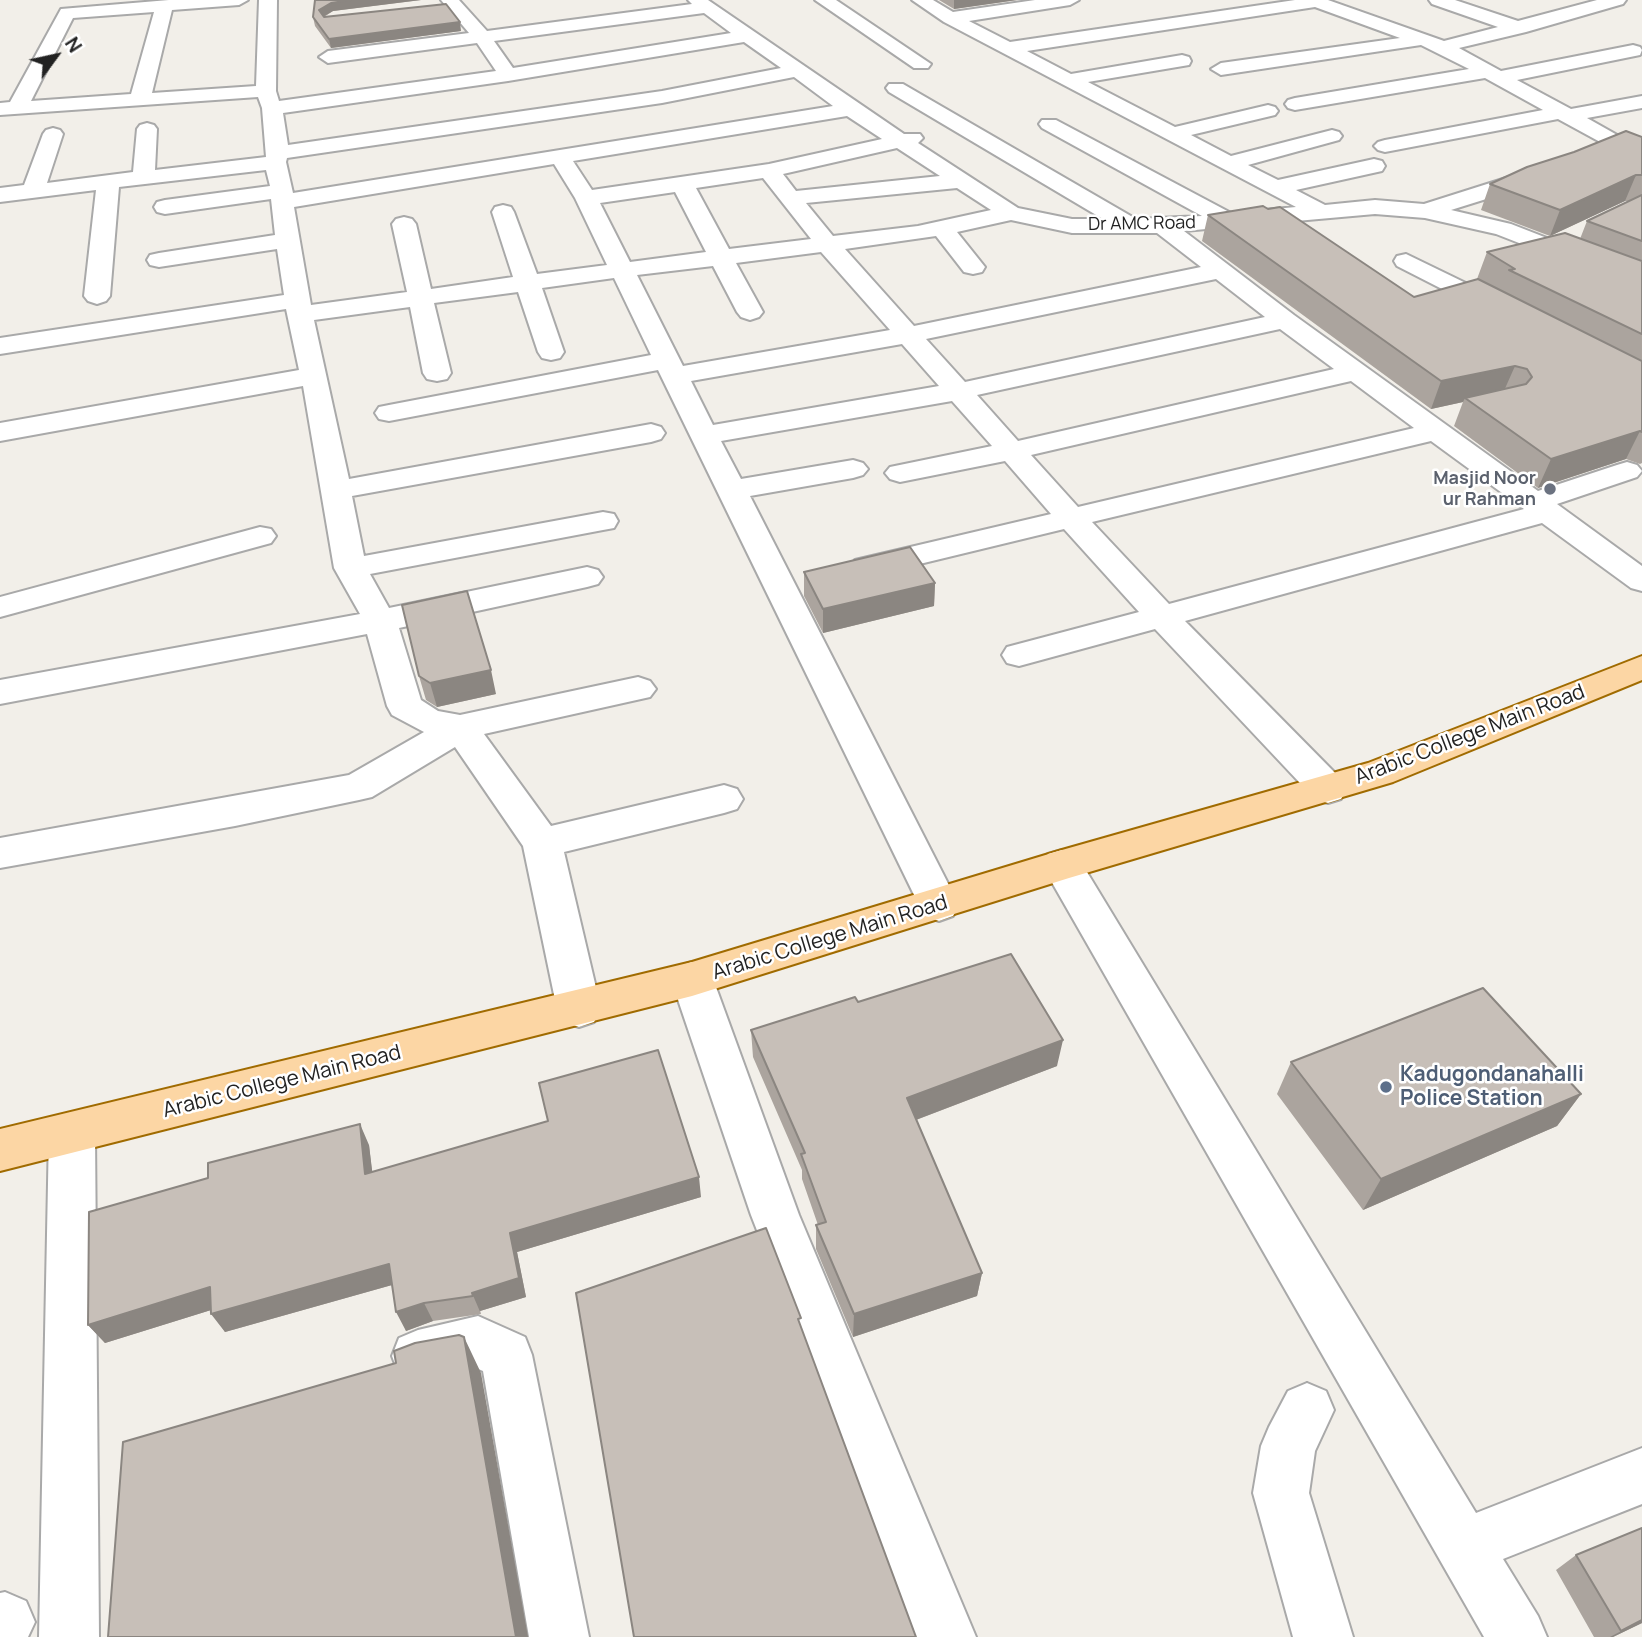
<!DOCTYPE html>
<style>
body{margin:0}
#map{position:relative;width:1642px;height:1637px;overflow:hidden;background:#f2efe9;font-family:Manrope,sans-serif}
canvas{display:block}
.north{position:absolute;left:21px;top:21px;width:70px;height:70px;-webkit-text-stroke:5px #fff;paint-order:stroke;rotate:57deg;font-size:19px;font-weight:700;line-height:28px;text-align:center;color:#222}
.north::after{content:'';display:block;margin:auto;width:24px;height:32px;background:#222;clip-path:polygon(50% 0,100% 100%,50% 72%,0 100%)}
</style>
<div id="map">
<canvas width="1642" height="1637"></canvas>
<div class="north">N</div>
</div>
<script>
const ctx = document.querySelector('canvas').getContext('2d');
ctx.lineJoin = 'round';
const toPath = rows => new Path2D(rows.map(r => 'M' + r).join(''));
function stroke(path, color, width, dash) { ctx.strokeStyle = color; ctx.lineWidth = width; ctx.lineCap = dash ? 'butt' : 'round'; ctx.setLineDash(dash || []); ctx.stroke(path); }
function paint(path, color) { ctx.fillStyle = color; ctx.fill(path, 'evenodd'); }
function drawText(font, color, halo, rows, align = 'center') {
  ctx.font = font + ' Manrope,sans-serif'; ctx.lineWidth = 5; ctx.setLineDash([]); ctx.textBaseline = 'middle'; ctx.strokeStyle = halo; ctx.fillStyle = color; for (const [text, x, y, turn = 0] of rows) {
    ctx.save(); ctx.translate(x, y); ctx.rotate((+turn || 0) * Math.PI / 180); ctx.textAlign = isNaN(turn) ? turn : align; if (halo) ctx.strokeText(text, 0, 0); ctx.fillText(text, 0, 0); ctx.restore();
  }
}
const minor = toPath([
 [169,0,248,0,239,5,172,10,152,93,256,86,259,0,277,0,276,91,279,101,496,71,477,43,328,63,319,57,328,51,469,33,441,0,459,0,487,31,692,4,688,0,708,0,904,134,920,134,923,138,918,143,1018,208,1072,219,1103,219,889,92,886,88,889,84,903,84,1136,219,1202,216,1042,128,1039,124,1042,120,1056,120,1231,213,1296,207,944,22,912,0,933,0,953,12,1035,0,1079,0,1070,5,969,21,1010,42,1295,0,1328,0,1444,41,1498,27,1432,4,1429,0,1455,0,1518,21,1597,0,1626,0,1623,4,1526,32,1459,48,1501,71,1633,45,1640,47,1642,50,1640,55,1517,80,1571,109,1642,96,1642,108,1587,118,1626,140,1630,144,1626,148,1563,175,1451,210,1511,224,1642,275,1642,291,1496,234,1425,218,1375,214,1184,231,1294,315,1538,491,1617,465,1627,462,1637,465,1642,471,1637,477,1557,504,1642,566,1642,591,1631,588,1542,523,1185,621,1341,779,1347,789,1341,799,1328,803,1315,799,1155,629,1019,666,1007,663,1002,655,1007,647,1139,612,1064,529,866,577,855,574,850,567,855,560,1051,514,1005,461,900,482,890,479,885,473,890,467,992,446,952,401,721,441,741,479,853,460,863,463,868,469,863,475,853,478,750,496,959,905,953,916,939,921,925,916,919,905,658,370,389,421,379,419,375,413,379,407,389,405,651,355,614,278,542,288,564,352,560,358,551,360,542,358,538,352,518,292,434,303,451,373,447,379,437,381,427,379,423,373,410,307,314,320,349,479,651,424,661,427,665,433,661,439,651,442,352,496,364,556,603,512,614,514,618,521,614,528,603,530,370,574,389,608,587,567,598,570,603,577,598,584,587,587,399,628,421,700,438,711,460,715,638,677,650,681,656,689,650,697,484,734,551,826,724,785,737,789,743,799,737,809,724,813,564,852,601,1009,594,1022,579,1027,564,1022,557,1009,523,846,455,747,372,797,359,800,235,826,0,868,0,838,349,775,424,732,392,715,387,706,367,634,0,704,0,680,360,614,334,568,303,386,0,441,0,423,299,370,286,309,0,354,0,338,284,295,277,249,159,267,150,265,147,260,150,255,159,253,275,235,271,199,165,214,157,212,154,207,157,202,165,200,270,186,266,170,119,187,110,296,106,301,97,304,88,301,84,296,96,190,0,202,0,188,24,185,43,134,46,130,53,128,60,130,63,134,47,183,133,172,137,129,140,125,147,123,154,125,157,129,155,170,266,157,262,108,258,97,0,115,0,103,10,102,61,9,169,0],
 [1315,7,1400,38,1221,63,1211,69,1221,75,1421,45,1469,69,1295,98,1288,100,1285,104,1288,108,1295,110,1485,78,1543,110,1385,140,1378,142,1374,146,1378,150,1385,152,1558,119,1602,143,1547,165,1424,204,1375,200,1325,205,1296,190,1382,171,1385,166,1382,161,1374,159,1278,180,1248,165,1339,140,1342,136,1339,132,1332,130,1231,156,1191,135,1275,115,1278,111,1275,107,1268,105,1175,127,1088,82,1189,65,1191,61,1189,57,1182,55,1071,74,1027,51,1315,7],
 [154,12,131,94,31,101,73,18,154,12],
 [704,13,731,33,513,68,494,41,704,13],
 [744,42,781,68,662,91,288,145,283,113,508,81,744,42],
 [794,77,833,106,293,193,286,162,287,158,662,103,794,77],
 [847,116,882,139,769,164,592,190,573,161,847,116],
 [897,148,940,176,796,191,783,174,897,148],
 [554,164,575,198,607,265,537,274,514,212,511,207,503,205,495,207,492,212,513,277,431,289,416,224,412,219,404,217,396,219,392,224,407,292,311,305,294,207,554,164],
 [763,178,811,239,729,249,696,188,763,178],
 [957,188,991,210,918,226,833,236,806,203,957,188],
 [675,192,706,252,630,262,600,203,675,192],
 [1011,220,1072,233,1157,233,1201,267,914,326,845,249,936,236,964,272,973,274,982,272,985,267,957,232,1011,220],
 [821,252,890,330,683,366,637,275,713,266,737,312,741,317,750,320,759,317,763,312,736,263,821,252],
 [1216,279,1265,317,965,382,926,339,1216,279],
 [1280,329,1334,369,1018,441,977,395,1280,329],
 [902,344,939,386,713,425,691,381,902,344],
 [1351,381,1414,428,1078,507,1031,455,1351,381],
 [1431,441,1524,509,1169,604,1092,522,1431,441],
 [815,0,836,0,931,64,928,68,914,68,815,0],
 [1406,254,1509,304,1513,309,1509,314,1500,317,1491,314,1397,266,1394,261,1397,256,1406,254],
 [260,527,271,529,276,536,271,543,0,617,0,597,260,527],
 [1062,850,1076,854,1476,1513,1642,1448,1642,1504,1503,1559,1538,1616,1547,1637,1484,1637,1042,865,1048,854,1062,850],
 [692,962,707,967,713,979,799,1215,976,1637,916,1637,751,1215,671,979,677,967,692,962],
 [72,1112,88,1118,95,1133,99,1637,39,1637,49,1133,56,1118,72,1112],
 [478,1316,525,1337,532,1355,589,1637,529,1637,483,1371,476,1368,418,1382,399,1374,392,1356,399,1338,418,1330,478,1316],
 [1307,1383,1326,1391,1334,1410,1315,1451,1309,1493,1353,1637,1293,1637,1253,1493,1261,1446,1269,1427,1288,1391,1307,1383],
 [5,1592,26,1601,35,1622,28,1637,0,1637,0,1593,5,1592]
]);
const major = toPath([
 [1642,656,1642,680,1393,782,1069,878,692,996,0,1171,0,1129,692,962,1062,850,1368,763,1642,656]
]);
const wall = toPath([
 [315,0,421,0,333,11,324,17,461,31,331,48,315,26,313,17],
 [939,0,1017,0,954,9],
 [1642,137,1642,463,1640,464,1626,459,1538,488,1454,426,1463,402,1431,409,1202,241,1208,215,1414,297,1477,279,1487,252,1580,239,1587,221,1630,201,1625,201,1550,236,1481,210,1490,184],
 [804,572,935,583,934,606,823,633,804,596],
 [419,676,496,694,437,707,426,700],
 [858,1002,1057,1066,916,1120,982,1273,977,1296,853,1337,816,1249,816,1225,818,1225,802,1179,802,1170,753,1057,751,1030],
 [1291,1062,1581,1094,1557,1126,1363,1210,1277,1094],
 [369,1145,372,1172,701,1197,517,1252,526,1297,480,1311,481,1314,433,1321,406,1331,392,1285,225,1332,211,1310,105,1343,88,1325],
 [1642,1528,1642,1623,1613,1637,1594,1637,1556,1570,1576,1555]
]);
const shadedWall = toPath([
 [351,0,421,0,333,11,321,18,319,10,331,3],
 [954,0,1017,0,954,9],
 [460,22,461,31,331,48,329,39],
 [1636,175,1625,201,1550,236,1560,210],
 [1515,366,1503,393,1465,398,1463,402,1431,409,1441,381],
 [1640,431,1626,459,1538,488,1551,459],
 [935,583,934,606,823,633,823,609],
 [491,670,496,694,437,707,430,683],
 [1063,1040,1057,1066,905,1124,907,1098],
 [1581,1094,1557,1126,1363,1210,1381,1179],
 [360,1124,369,1145,375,1194,365,1174],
 [699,1177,701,1197,517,1252,526,1297,480,1311,481,1314,472,1293,510,1233],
 [389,1264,399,1283,225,1332,211,1314],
 [982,1273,977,1296,853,1337,854,1314],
 [210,1287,224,1306,105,1343,88,1325],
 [424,1303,433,1321,406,1331,396,1312],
 [464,1337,481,1373,528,1637,516,1637],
 [1642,1620,1642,1623,1613,1637,1610,1637]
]);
const building = toPath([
 [315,0,351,0,331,3,319,10,324,17,446,4,460,22,329,39,313,17,315,0],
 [1626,131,1642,137,1642,175,1636,175,1560,210,1490,184,1527,167,1574,152,1626,131],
 [1642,195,1642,241,1587,221,1642,195],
 [1263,206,1268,209,1280,207,1414,297,1478,279,1642,361,1642,432,1640,431,1551,459,1465,398,1526,384,1532,377,1527,369,1515,366,1441,381,1208,215,1263,206],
 [1565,233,1642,261,1642,334,1509,270,1515,269,1487,252,1565,233],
 [910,547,935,583,823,609,804,572,910,547],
 [467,591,491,670,430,683,419,676,402,605,467,591],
 [1011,954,1063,1040,907,1098,982,1273,854,1314,816,1225,826,1222,801,1154,805,1153,751,1030,855,997,858,1002,1011,954],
 [1483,988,1581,1094,1381,1179,1291,1062,1483,988],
 [658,1050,699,1177,510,1233,519,1278,472,1293,473,1296,424,1303,396,1312,389,1264,211,1314,210,1287,88,1325,89,1212,208,1178,208,1163,360,1124,365,1174,548,1121,539,1083,658,1050],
 [766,1228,801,1318,798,1319,916,1637,634,1637,576,1293,766,1228],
 [459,1335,464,1337,516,1637,108,1637,123,1442,396,1363,394,1351,415,1343,459,1335],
 [1642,1528,1642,1620,1621,1631,1576,1555,1642,1528]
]);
const markers = [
 [1550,489,7,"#6b7280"],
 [1386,1087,7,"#5c6f8a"]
];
const farStreetnames = [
 ["Dr AMC Road",1142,224,-1]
];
const farWorshipnames = [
 ["Masjid Noor",1536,479],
 ["ur Rahman",1536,500]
];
const streetNames = [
 ["Arabic College Main Road",1470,735,-21],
 ["Arabic College Main Road",830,938,-17],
 ["Arabic College Main Road",282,1082,-14]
];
const serviceNames = [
 ["Kadugondanahalli",1400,1075],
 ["Police Station",1400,1099]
];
stroke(minor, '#a9a9a9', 4);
stroke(major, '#a06b00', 4);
paint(minor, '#fff');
paint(major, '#fcd6a4');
paint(wall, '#aba49e');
paint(shadedWall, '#8b8681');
paint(building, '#c7bfb8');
stroke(building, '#8b8681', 2);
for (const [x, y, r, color] of markers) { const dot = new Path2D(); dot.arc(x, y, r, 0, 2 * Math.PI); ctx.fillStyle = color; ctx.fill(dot); stroke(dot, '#fff', 2.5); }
drawText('18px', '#222', '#fff', farStreetnames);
drawText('bold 18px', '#5b616d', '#fff', farWorshipnames, 'right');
drawText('21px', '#222', '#fff', streetNames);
drawText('bold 21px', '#4e5e75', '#fff', serviceNames, 'left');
</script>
